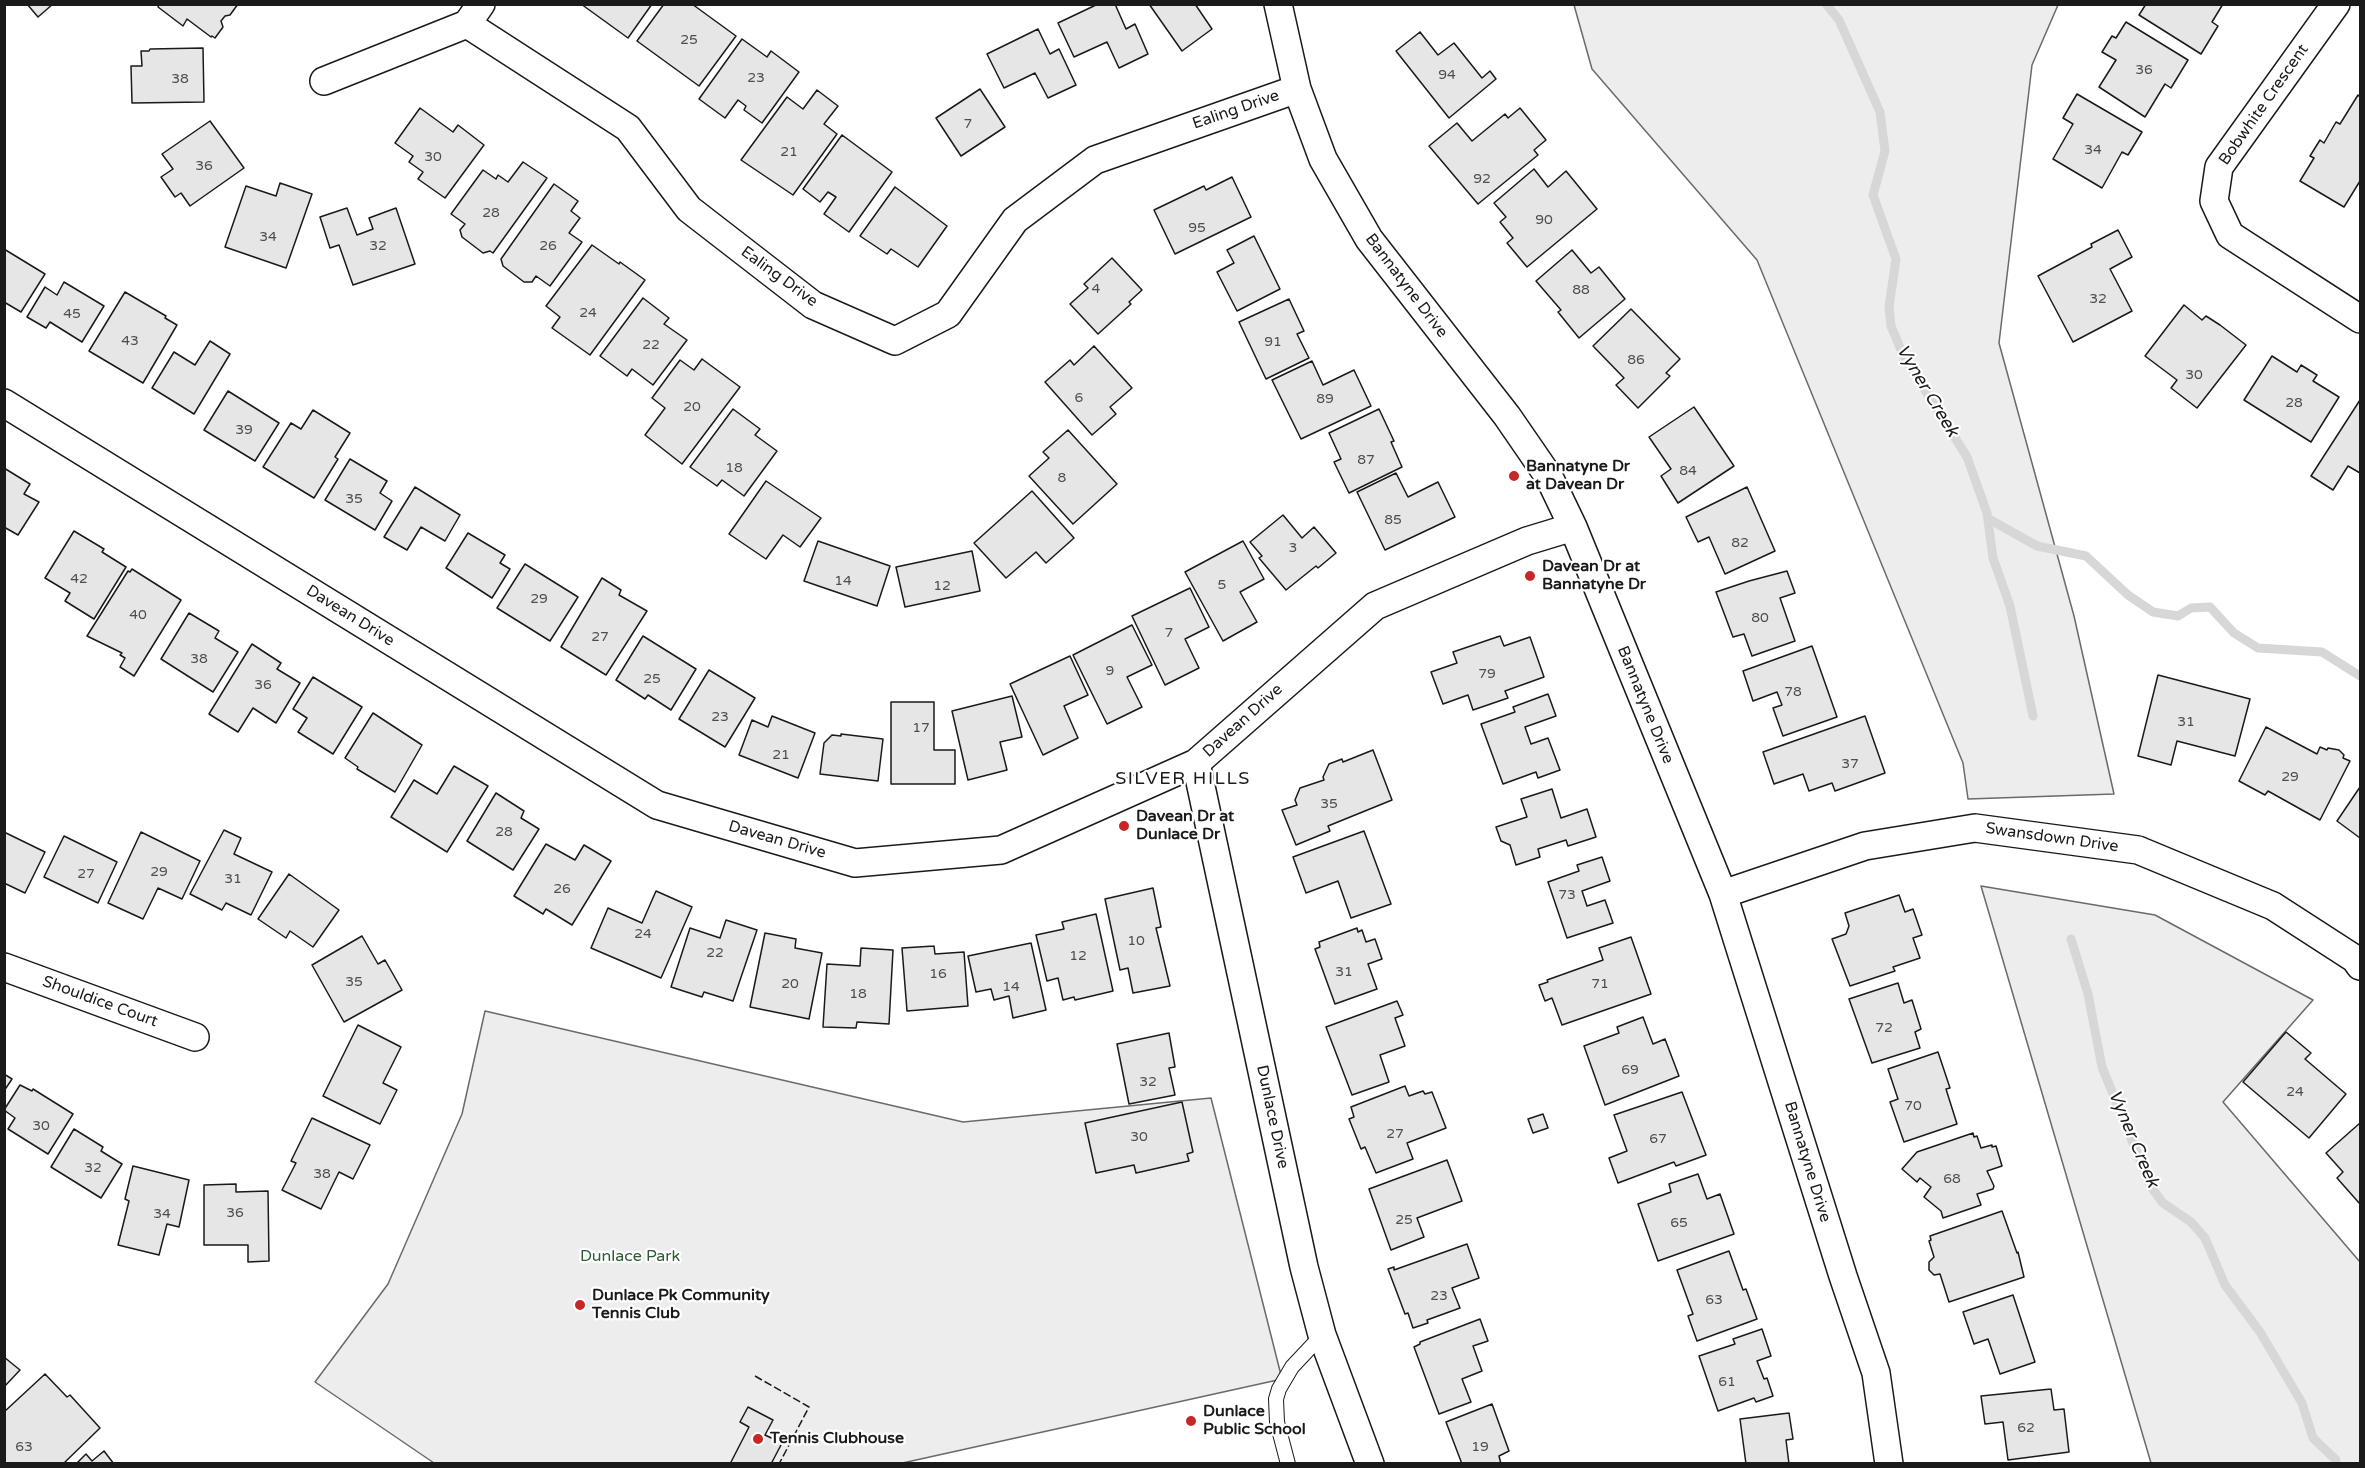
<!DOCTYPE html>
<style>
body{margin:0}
#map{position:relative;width:2365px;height:1468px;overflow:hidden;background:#fff;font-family:"Varela Round",sans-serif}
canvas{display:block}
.frame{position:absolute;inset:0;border:6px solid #1a1a1a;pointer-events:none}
</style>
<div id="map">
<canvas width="2365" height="1468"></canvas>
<div class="frame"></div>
</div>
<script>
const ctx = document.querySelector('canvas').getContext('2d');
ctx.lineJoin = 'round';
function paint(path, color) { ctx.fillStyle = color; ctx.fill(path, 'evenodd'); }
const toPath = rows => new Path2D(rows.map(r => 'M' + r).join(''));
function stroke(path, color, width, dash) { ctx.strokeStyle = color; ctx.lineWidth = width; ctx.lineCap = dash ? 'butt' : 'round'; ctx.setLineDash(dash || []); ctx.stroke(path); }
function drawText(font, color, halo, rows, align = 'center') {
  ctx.font = font + ' "Varela Round",sans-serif'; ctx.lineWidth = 4.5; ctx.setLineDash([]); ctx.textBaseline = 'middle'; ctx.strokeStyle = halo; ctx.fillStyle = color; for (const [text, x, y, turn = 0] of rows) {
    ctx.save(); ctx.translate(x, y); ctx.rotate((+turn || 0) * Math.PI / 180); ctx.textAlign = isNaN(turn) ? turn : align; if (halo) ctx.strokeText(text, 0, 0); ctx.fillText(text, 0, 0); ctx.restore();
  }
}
const built = toPath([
 [1574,5,2058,5,2032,65,1999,343,2074,616,2114,794,1968,799,1963,763,1757,260,1592,69,1574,5],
 [1981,886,2155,915,2313,1000,2223,1102,2360,1262,2360,1463,2151,1463,1981,886],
 [485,1011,963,1122,1211,1098,1282,1379,898,1464,434,1463,315,1382,388,1284,462,1114,485,1011]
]);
const stream = toPath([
 [1826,4,1839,20,1880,112,1885,151,1873,195,1896,259,1889,307,1891,326,1903,355,1967,457,1987,513,1993,558,2010,606,2033,716],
 [1989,519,2037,546,2086,556,2128,595,2153,612,2178,616,2191,608,2210,607,2234,633,2258,648,2322,652,2360,676],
 [2071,939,2088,994,2102,1067,2151,1187,2163,1203,2191,1222,2205,1238,2225,1285,2260,1332,2302,1403,2313,1438,2336,1460,2336,1464]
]);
const building = toPath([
 [27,4,53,4,38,17,27,4],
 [159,4,238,4,230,15,225,16,221,21,223,27,215,38,212,36,211,37,187,19,183,26,158,7,159,4],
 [581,4,652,4,628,38,581,4],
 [664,4,692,4,736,36,699,86,637,41,664,4],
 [1098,4,1115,4,1126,29,1135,24,1148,54,1119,68,1107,42,1074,57,1058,23,1098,4],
 [1149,4,1195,4,1212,29,1182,51,1149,4],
 [2146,4,2223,4,2212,22,2218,26,2201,54,2139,15,2146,4],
 [2126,22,2188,60,2171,88,2165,84,2145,117,2099,87,2116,60,2102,52,2112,36,2116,38,2126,22],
 [1038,29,1050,54,1059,49,1076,85,1048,98,1035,73,1004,88,987,54,1038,29],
 [1420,32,1438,55,1454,43,1482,78,1490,71,1496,79,1449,118,1396,51,1420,32],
 [742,39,767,57,771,51,799,72,762,123,744,110,746,106,738,100,725,118,699,99,742,39],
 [203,48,204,102,132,103,131,66,142,66,141,51,149,51,150,49,203,48],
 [980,89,1005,127,961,156,936,118,980,89],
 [817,90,838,106,824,124,837,134,793,195,741,160,787,97,803,109,817,90],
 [2077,94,2142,132,2128,155,2122,152,2102,188,2053,159,2073,124,2063,118,2077,94],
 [2358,95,2360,97,2360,181,2344,207,2300,181,2314,158,2310,156,2320,140,2324,143,2336,122,2340,124,2358,95],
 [420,108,453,132,458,125,484,145,445,198,418,179,423,172,409,162,413,156,395,143,420,108],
 [1520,108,1546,140,1534,150,1538,155,1478,204,1429,146,1457,123,1472,141,1505,114,1508,118,1520,108],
 [210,121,244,168,190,206,181,193,175,197,161,177,173,169,162,154,210,121],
 [842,135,892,172,849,232,824,214,836,197,828,192,820,202,803,189,842,135],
 [523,162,547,178,493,253,490,251,483,253,462,237,460,230,465,224,451,214,483,170,496,179,498,175,508,182,523,162],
 [1534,169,1548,187,1566,171,1597,209,1527,267,1507,243,1513,238,1500,222,1506,217,1494,203,1534,169],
 [1232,177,1251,217,1175,254,1154,210,1204,186,1206,190,1232,177],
 [280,183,312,194,286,268,225,247,246,186,276,196,280,183],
 [554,184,578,201,571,211,580,218,569,233,582,242,550,286,536,276,532,282,524,282,503,266,501,259,554,184],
 [895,187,947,226,918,267,891,249,887,254,860,236,895,187],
 [347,208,357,235,373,229,369,218,396,208,415,264,353,285,339,245,330,248,320,217,347,208],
 [2118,230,2132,257,2110,269,2132,311,2073,342,2038,276,2092,247,2091,244,2118,230],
 [1254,236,1280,289,1237,311,1217,272,1234,263,1227,250,1254,236],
 [592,245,619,264,620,262,645,280,590,355,552,328,560,317,546,306,592,245],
 [4,249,45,274,21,312,4,302,4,249],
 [1572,250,1591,273,1599,267,1625,299,1579,338,1558,312,1561,310,1536,281,1572,250],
 [1112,258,1142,290,1129,302,1131,304,1098,334,1070,304,1088,288,1084,284,1112,258],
 [64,282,104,306,82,342,50,322,46,328,27,317,45,287,57,295,64,282],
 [125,292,166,316,165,318,177,325,143,383,89,351,125,292],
 [643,298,669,318,664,324,687,340,653,385,632,369,627,376,600,356,643,298],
 [1289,299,1304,331,1297,334,1309,358,1266,379,1239,322,1289,299],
 [2184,305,2202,320,2206,316,2220,325,2246,345,2197,408,2171,388,2177,380,2145,356,2184,305],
 [1631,309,1680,359,1666,373,1670,376,1638,408,1616,385,1624,378,1593,346,1631,309],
 [210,341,230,354,194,414,152,388,174,352,195,365,210,341],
 [1094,346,1132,388,1110,407,1116,414,1092,435,1045,382,1070,360,1074,365,1094,346],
 [2272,356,2297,372,2301,365,2317,375,2313,381,2339,397,2311,442,2244,400,2272,356],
 [702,359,740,387,682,464,645,435,665,408,652,398,680,360,694,370,702,359],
 [1312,361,1323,385,1354,370,1371,406,1301,439,1272,380,1312,361],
 [228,391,279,423,255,461,204,430,228,391],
 [2360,400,2360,473,2348,466,2333,490,2311,476,2360,400],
 [1694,407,1734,466,1678,503,1661,476,1671,469,1649,437,1694,407],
 [733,409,760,429,755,435,777,451,744,496,722,480,717,486,690,467,733,409],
 [1379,409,1394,441,1391,442,1402,467,1349,493,1334,462,1341,459,1329,433,1379,409],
 [313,410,350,433,335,457,338,459,314,498,263,467,291,423,301,429,313,410],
 [1068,430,1117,484,1073,524,1029,476,1049,458,1043,452,1068,430],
 [350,459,387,481,380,493,392,501,375,530,325,500,350,459],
 [4,468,30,484,24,494,39,502,18,535,4,527,4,468],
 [1396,473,1408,497,1438,482,1455,517,1385,550,1357,492,1396,473],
 [766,481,821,518,800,547,783,535,766,559,729,534,766,481],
 [415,487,460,515,445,541,421,527,407,550,384,537,415,487],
 [1747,487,1775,551,1725,574,1709,537,1698,542,1686,517,1747,487],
 [1032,491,1074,538,1046,563,1036,552,1006,578,974,543,1032,491],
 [1283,515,1302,538,1314,527,1336,553,1318,568,1316,566,1286,590,1259,558,1262,556,1250,542,1283,515],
 [74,531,104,549,102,552,126,567,94,619,65,601,70,593,45,578,74,531],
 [468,533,505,555,500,563,510,569,492,598,446,568,468,533],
 [818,541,890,566,877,606,804,581,818,541],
 [1243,541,1264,579,1240,592,1257,622,1223,641,1185,572,1243,541],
 [972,551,980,591,905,607,896,567,972,551],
 [525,564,578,597,550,641,497,608,525,564],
 [132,569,181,600,134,676,120,667,125,658,120,655,122,653,87,636,128,571,130,572,132,569],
 [1787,571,1795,593,1780,598,1795,641,1752,656,1744,634,1733,637,1716,592,1749,581,1787,571],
 [602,578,621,590,619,595,647,611,606,675,561,647,602,578],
 [1190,588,1209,627,1185,639,1199,668,1165,685,1132,616,1190,588],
 [189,613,219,631,215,638,238,652,213,692,161,659,189,613],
 [1132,625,1152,665,1127,677,1142,707,1107,724,1073,655,1132,625],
 [643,636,696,669,671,710,648,695,645,699,616,680,643,636],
 [1500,636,1504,646,1530,637,1544,677,1505,691,1508,698,1473,710,1468,695,1443,704,1431,672,1457,663,1453,652,1500,636],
 [252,644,281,663,277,669,300,683,276,723,253,708,238,732,209,714,252,644],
 [1812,646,1837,717,1783,736,1773,708,1782,705,1777,692,1753,701,1743,671,1812,646],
 [1070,656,1088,695,1064,706,1078,738,1043,755,1010,684,1070,656],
 [709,670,755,698,725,747,679,719,709,670],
 [2158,675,2250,699,2235,756,2177,741,2171,765,2138,756,2158,675],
 [313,677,362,707,333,754,298,732,307,718,293,709,313,677],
 [1548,694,1556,716,1525,727,1531,744,1548,738,1560,770,1538,778,1536,772,1503,784,1481,724,1515,712,1513,707,1548,694],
 [1012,696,1022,737,1000,742,1007,770,968,780,952,711,1012,696],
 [891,702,934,702,934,750,955,750,955,784,891,784,891,702],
 [373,713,422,745,395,792,357,769,358,767,345,758,373,713],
 [772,716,815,733,798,778,739,755,752,720,768,727,772,716],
 [1865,716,1885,773,1835,791,1832,783,1809,791,1803,774,1774,784,1763,752,1865,716],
 [2266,727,2317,754,2320,747,2327,750,2328,748,2339,750,2344,755,2343,758,2350,761,2320,820,2268,791,2265,795,2239,781,2266,727],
 [841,734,883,739,878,781,820,774,824,743,832,735,841,736,841,734],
 [1373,750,1392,800,1328,826,1330,831,1296,845,1282,810,1297,805,1295,800,1300,788,1324,780,1323,777,1329,764,1342,759,1343,762,1373,750],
 [454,766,488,786,447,852,391,817,414,780,437,794,454,766],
 [2360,787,2360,838,2337,821,2360,787],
 [1552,789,1561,818,1587,809,1596,837,1568,846,1566,840,1538,849,1540,857,1516,865,1510,845,1501,841,1496,827,1527,817,1521,799,1552,789],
 [496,793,524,811,521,818,539,829,513,870,467,841,496,793],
 [224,830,241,838,234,854,272,872,251,915,226,903,222,910,190,894,224,830],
 [1364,831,1391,904,1351,918,1338,881,1306,893,1293,857,1364,831],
 [4,832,45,852,25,893,4,883,4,832],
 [141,832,200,861,182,899,158,888,143,919,108,903,141,832],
 [64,836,117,862,98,903,44,877,64,836],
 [546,844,575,860,584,845,611,861,572,925,546,909,543,914,514,896,546,844],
 [1602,857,1610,881,1582,891,1587,906,1605,900,1613,923,1567,938,1548,882,1579,871,1577,865,1602,857],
 [289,874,339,910,313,947,290,931,286,938,258,919,289,874],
 [1153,888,1161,927,1156,928,1170,986,1133,993,1128,968,1120,970,1105,899,1153,888],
 [656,891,692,907,661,978,591,948,608,908,642,923,656,891],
 [1899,895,1905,912,1913,909,1922,935,1913,938,1920,958,1893,967,1895,971,1850,986,1832,939,1846,934,1849,926,1845,913,1899,895],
 [1096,914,1113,991,1075,1000,1074,997,1063,1000,1058,978,1047,981,1036,935,1064,929,1062,922,1096,914],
 [726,920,757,930,733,1001,704,992,702,997,671,987,690,928,720,938,726,920],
 [1357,928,1358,932,1362,930,1366,942,1375,939,1382,959,1368,964,1377,989,1335,1004,1315,949,1320,947,1319,942,1357,928],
 [765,933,796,939,795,948,822,953,809,1019,750,1007,765,933],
 [362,936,378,964,385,960,402,990,344,1022,312,965,362,936],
 [1631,937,1651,994,1562,1025,1552,998,1545,1001,1539,985,1548,982,1547,980,1603,960,1599,948,1631,937],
 [1031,943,1046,1010,1013,1018,1009,996,994,1000,991,989,976,992,968,956,1031,943],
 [934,946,935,954,964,952,968,1006,907,1011,902,948,934,946],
 [861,948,893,950,889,1024,857,1022,856,1028,823,1027,827,964,860,966,861,948],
 [1898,983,1904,1003,1912,1000,1921,1029,1915,1032,1920,1048,1872,1063,1849,999,1898,983],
 [1397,1001,1403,1015,1395,1018,1405,1046,1380,1055,1389,1082,1352,1095,1326,1027,1397,1001],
 [1643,1017,1653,1044,1665,1039,1679,1076,1605,1105,1584,1046,1619,1033,1617,1027,1643,1017],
 [358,1025,401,1047,383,1083,397,1090,380,1124,323,1096,358,1025],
 [2286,1032,2311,1053,2305,1059,2346,1094,2309,1138,2243,1082,2286,1032],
 [1169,1033,1175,1067,1169,1068,1175,1095,1129,1104,1117,1044,1169,1033],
 [1938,1052,1950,1088,1946,1089,1957,1124,1904,1142,1890,1102,1898,1099,1888,1069,1938,1052],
 [4,1074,12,1079,4,1091,4,1074],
 [20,1085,32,1091,33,1089,73,1114,48,1154,8,1129,15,1118,4,1110,20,1085],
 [1405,1086,1409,1096,1423,1091,1425,1094,1432,1092,1446,1128,1407,1143,1413,1159,1376,1173,1365,1147,1361,1149,1349,1119,1354,1117,1351,1107,1405,1086],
 [1682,1092,1706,1155,1676,1166,1674,1162,1618,1183,1609,1158,1627,1151,1614,1115,1682,1092],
 [1182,1102,1193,1152,1187,1154,1189,1161,1136,1173,1134,1165,1096,1173,1085,1123,1182,1102],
 [1543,1114,1548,1128,1533,1133,1528,1119,1543,1114],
 [312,1118,370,1145,353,1179,339,1172,321,1209,282,1190,296,1163,291,1161,312,1118],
 [2360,1123,2360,1204,2337,1178,2343,1172,2326,1153,2360,1123],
 [74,1129,103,1147,101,1151,122,1164,101,1198,51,1167,74,1129],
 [1973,1133,1974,1137,1977,1136,1981,1148,1992,1145,1992,1147,1996,1146,2002,1166,1987,1171,1994,1186,1993,1189,1977,1194,1981,1205,1943,1218,1941,1211,1924,1197,1931,1187,1920,1178,1917,1182,1902,1169,1917,1152,1973,1133],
 [1447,1160,1462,1201,1417,1218,1424,1237,1391,1250,1369,1189,1447,1160],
 [133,1166,189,1180,179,1227,167,1224,159,1255,118,1245,129,1201,125,1199,133,1166],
 [1698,1174,1707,1199,1720,1194,1734,1234,1658,1261,1638,1204,1671,1192,1669,1184,1698,1174],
 [236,1184,236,1192,268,1191,269,1261,248,1262,248,1245,204,1245,204,1185,236,1184],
 [2002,1211,2017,1253,2018,1252,2024,1277,1949,1302,1940,1274,1934,1275,1929,1270,1929,1262,1934,1257,1929,1241,1931,1240,1930,1236,2002,1211],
 [1467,1244,1479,1278,1452,1288,1460,1308,1427,1320,1428,1323,1413,1328,1408,1313,1405,1314,1388,1269,1394,1267,1394,1270,1467,1244],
 [1729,1251,1743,1290,1746,1289,1757,1319,1697,1341,1688,1316,1693,1314,1677,1270,1729,1251],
 [2013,1295,2035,1362,2000,1374,1988,1339,1974,1344,1963,1312,2013,1295],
 [1480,1319,1488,1341,1473,1346,1482,1371,1462,1379,1471,1402,1439,1414,1414,1347,1420,1344,1420,1342,1480,1319],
 [1762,1329,1771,1356,1757,1361,1764,1379,1767,1378,1773,1396,1756,1402,1754,1398,1718,1411,1699,1356,1735,1344,1733,1339,1762,1329],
 [4,1357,20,1370,4,1387,4,1357],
 [45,1374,67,1397,70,1395,100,1428,63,1464,4,1464,4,1412,45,1374],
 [2051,1389,2054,1410,2064,1409,2069,1452,2008,1460,2003,1422,1985,1424,1981,1396,2051,1389],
 [1492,1404,1509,1451,1499,1456,1501,1464,1462,1464,1446,1422,1492,1404],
 [748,1407,773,1420,765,1435,782,1443,771,1464,730,1464,749,1427,740,1422,748,1407],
 [1789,1413,1793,1439,1786,1440,1789,1464,1746,1464,1740,1419,1789,1413],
 [104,1451,114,1464,76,1464,86,1454,92,1461,104,1451]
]);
const service = toPath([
 [1288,1464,1277,1422,1276,1399,1279,1389,1292,1367,1322,1335]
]);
const minor = toPath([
 [481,4,467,24,628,128,689,209,813,305,895,341,948,314,1015,220,1095,160,1297,89],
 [1278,4,1297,89,1323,159,1369,239,1507,416,1549,477,1573,527,1723,894,1843,1276,1876,1373,1889,1464],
 [2336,4,2219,167,2214,201,2230,235,2360,319],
 [324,81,467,24],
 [4,403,657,805,855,863,1001,850,1196,763,1375,606,1527,541,1573,527],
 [1196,763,1304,1267,1322,1335,1370,1464],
 [1723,894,1865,846,1975,828,2138,850,2273,906,2355,959,2360,966],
 [4,967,195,1037]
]);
const fence = toPath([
 [755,1376,809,1407,779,1464]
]);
const markers = [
 [1514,476,6,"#c62828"],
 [1530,576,6,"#c62828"],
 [1124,826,6,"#c62828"],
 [580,1305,6,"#c62828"],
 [1191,1421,6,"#c62828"],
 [758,1439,6,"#c62828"]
];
const numberNames = [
 ["25",689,40],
 ["36",2144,70],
 ["94",1447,75],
 ["23",756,78],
 ["38",180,79],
 ["7",968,124],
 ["34",2093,150],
 ["21",789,152],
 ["30",433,157],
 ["36",204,166],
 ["92",1482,179],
 ["28",491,213],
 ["90",1544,220],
 ["95",1197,228],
 ["34",268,237],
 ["32",378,246],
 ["26",548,246],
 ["4",1096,289],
 ["88",1581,290],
 ["32",2098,299],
 ["24",588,313],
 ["45",72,314],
 ["43",130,341],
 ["91",1273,342],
 ["22",651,345],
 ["86",1636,360],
 ["30",2194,375],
 ["6",1079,398],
 ["89",1325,399],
 ["28",2294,403],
 ["20",692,407],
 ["39",244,430],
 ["87",1366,460],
 ["18",734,468],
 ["84",1688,471],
 ["8",1062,478],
 ["35",354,499],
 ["85",1393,520],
 ["82",1740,543],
 ["3",1293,548],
 ["42",79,579],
 ["14",843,581],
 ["5",1222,585],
 ["12",942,586],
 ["29",539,599],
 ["40",138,615],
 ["80",1760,618],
 ["7",1169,633],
 ["27",600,637],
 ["38",199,659],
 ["9",1110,671],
 ["79",1487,674],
 ["25",652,679],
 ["36",263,685],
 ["78",1793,692],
 ["23",720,717],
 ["31",2186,722],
 ["17",921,728],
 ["21",781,755],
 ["37",1850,764],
 ["29",2290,777],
 ["35",1329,804],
 ["28",504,832],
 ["29",159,872],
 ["27",86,874],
 ["31",233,879],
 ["26",562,889],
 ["73",1567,895],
 ["24",643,934],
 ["10",1136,941],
 ["22",715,953],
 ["12",1078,956],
 ["31",1344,972],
 ["16",938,974],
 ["35",354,982],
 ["20",790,984],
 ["71",1600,984],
 ["14",1011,987],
 ["18",858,994],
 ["72",1884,1028],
 ["69",1630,1070],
 ["32",1148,1082],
 ["24",2295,1092],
 ["70",1913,1106],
 ["30",41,1126],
 ["27",1395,1134],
 ["30",1139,1137],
 ["67",1658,1139],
 ["32",93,1168],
 ["38",322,1174],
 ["68",1952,1179],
 ["36",235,1213],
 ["34",162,1214],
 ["25",1404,1220],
 ["65",1679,1223],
 ["23",1439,1296],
 ["63",1714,1300],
 ["61",1727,1382],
 ["62",2026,1428],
 ["63",24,1447],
 ["19",1480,1447]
];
const streetNames = [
 ["Bobwhite Crescent",2264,105,-55],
 ["Ealing Drive",1236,110,-19],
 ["Ealing Drive",779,277,36],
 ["Bannatyne Drive",1406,286,53],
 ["Davean Drive",350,616,32],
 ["Bannatyne Drive",1645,705,68],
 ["Davean Drive",1243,721,-42],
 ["Swansdown Drive",2052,838,8],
 ["Davean Drive",777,840,16],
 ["Shouldice Court",100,1002,20],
 ["Dunlace Drive",1272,1117,78],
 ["Bannatyne Drive",1807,1162,73]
];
const poiNames = [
 ["Bannatyne Dr",1526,467],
 ["at Davean Dr",1526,485],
 ["Davean Dr at",1542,567],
 ["Bannatyne Dr",1542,585],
 ["Davean Dr at",1136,817],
 ["Dunlace Dr",1136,835],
 ["Dunlace Pk Community",592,1296],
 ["Tennis Club",592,1314],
 ["Dunlace",1203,1412],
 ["Public School",1203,1430],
 ["Tennis Clubhouse",770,1439]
];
const parkNames = [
 ["Dunlace Park",630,1257]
];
const waterNames = [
 ["Vyner Creek",1927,391,59],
 ["Vyner Creek",2133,1139,67]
];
const neighbourhoodNames = [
 ["SILVER HILLS",1183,779]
];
paint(built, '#ededed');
stroke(built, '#6a6a6a', 1.5);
stroke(stream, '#d7d7d7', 9);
paint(building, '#e6e6e6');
stroke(building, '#1a1a1a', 1.5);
stroke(service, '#1a1a1a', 16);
stroke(minor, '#1a1a1a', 30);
stroke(service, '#fff', 14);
stroke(minor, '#fff', 27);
stroke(fence, '#1a1a1a', 1.5, [8, 3]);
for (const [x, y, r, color] of markers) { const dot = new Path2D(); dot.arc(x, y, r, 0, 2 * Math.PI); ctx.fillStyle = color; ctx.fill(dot); stroke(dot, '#fff', 2); }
drawText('14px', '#4d4d4d', null, numberNames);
drawText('16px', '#1a1a1a', '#fff', streetNames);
drawText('bold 16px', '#1a1a1a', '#fff', poiNames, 'left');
drawText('16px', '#2b5a34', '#fff', parkNames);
drawText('italic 18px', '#1a1a1a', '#fff', waterNames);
ctx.letterSpacing = '1.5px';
drawText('18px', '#1a1a1a', '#fff', neighbourhoodNames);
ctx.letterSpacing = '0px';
</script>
